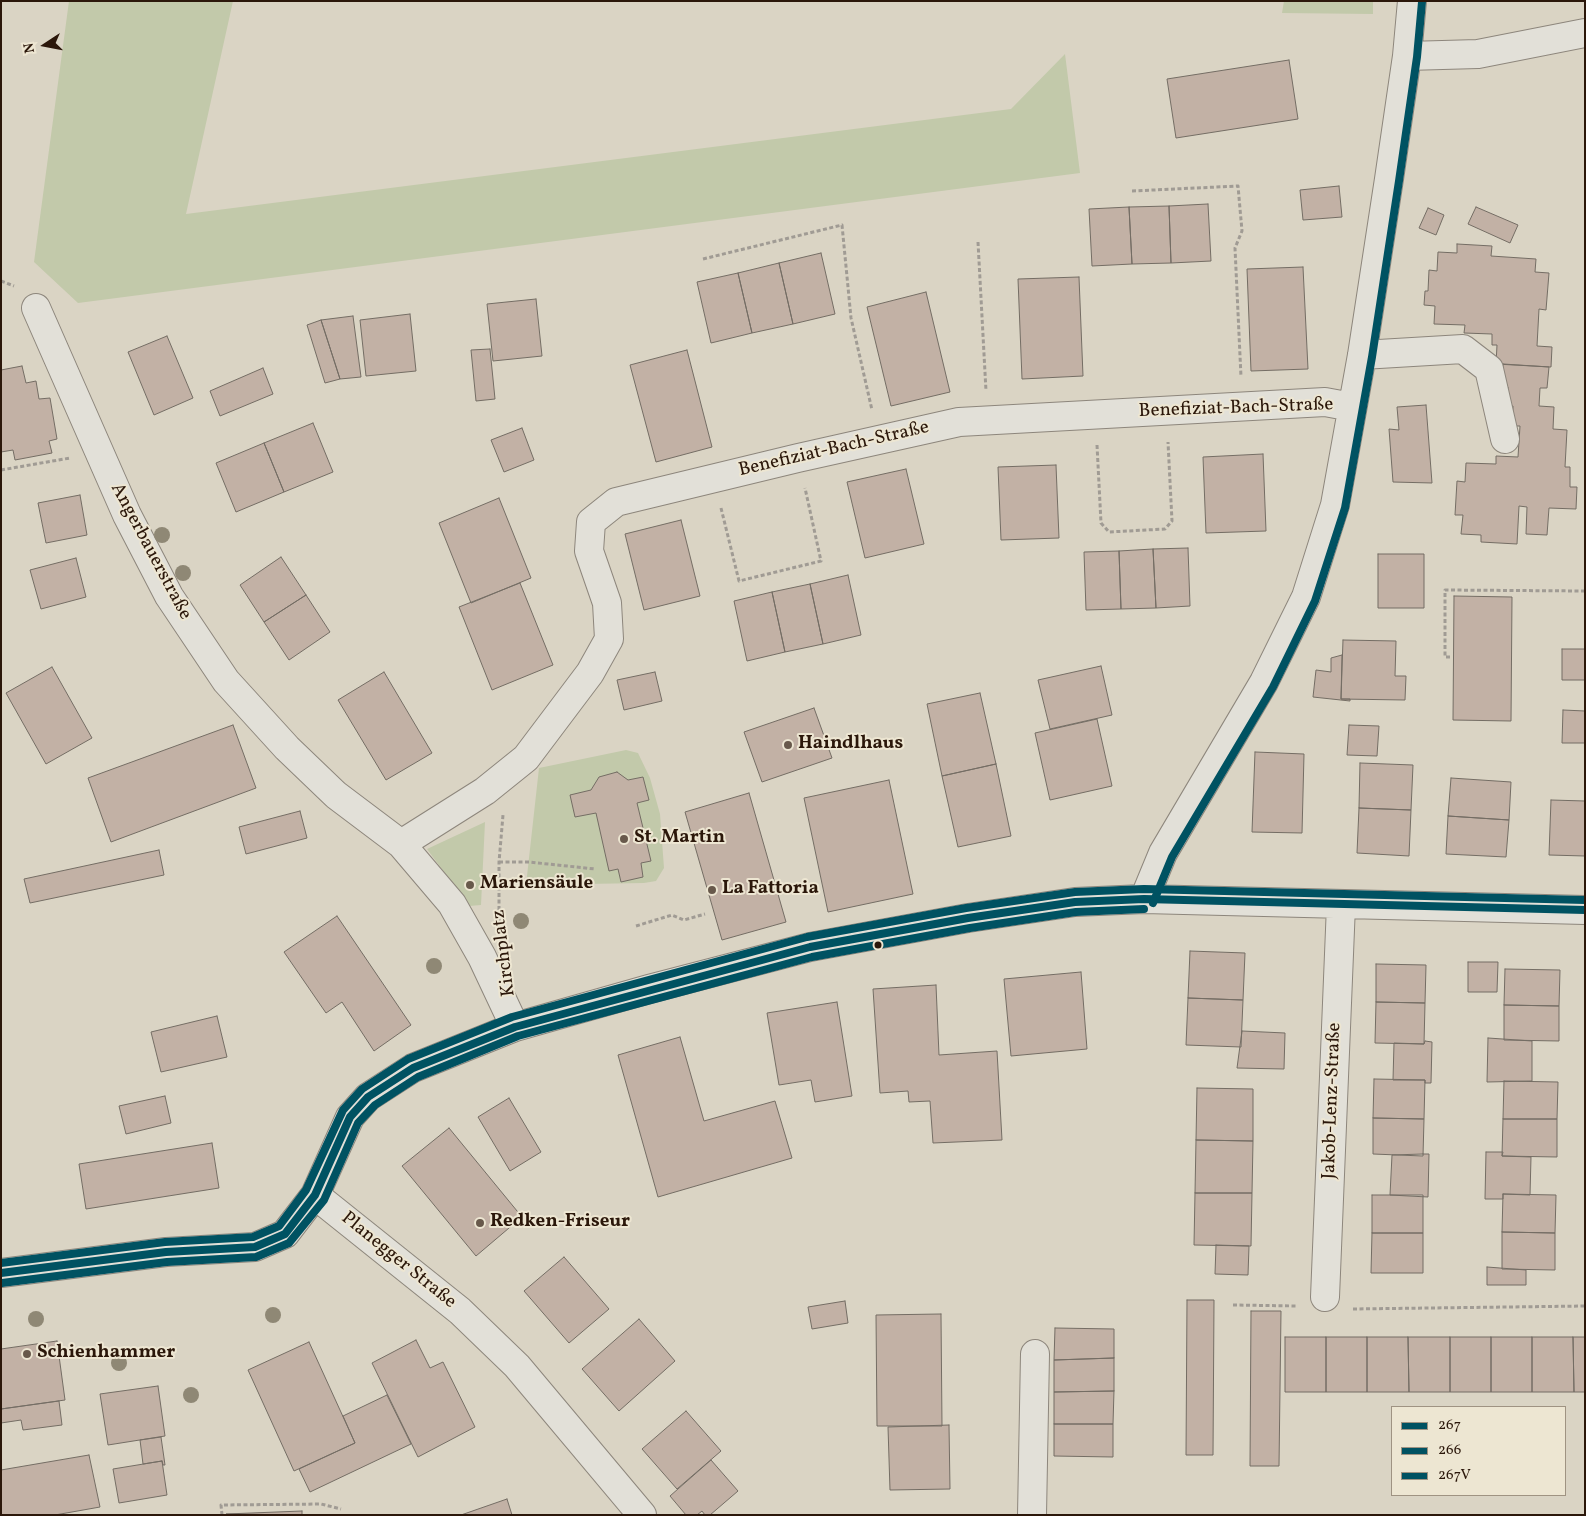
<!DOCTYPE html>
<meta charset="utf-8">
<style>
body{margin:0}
#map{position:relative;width:1586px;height:1516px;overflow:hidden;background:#dad4c4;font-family:Vollkorn,serif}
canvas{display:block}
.frame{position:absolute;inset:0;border:2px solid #2b170a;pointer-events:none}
.legend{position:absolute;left:1391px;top:1406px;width:175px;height:90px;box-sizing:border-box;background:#ede6d2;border:1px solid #9f9382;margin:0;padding:6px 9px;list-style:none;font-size:15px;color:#2b170a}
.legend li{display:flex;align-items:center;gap:10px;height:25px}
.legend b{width:25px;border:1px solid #9f9382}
.north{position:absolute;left:20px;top:20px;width:50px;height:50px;-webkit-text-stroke:4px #ede6d2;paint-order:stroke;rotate:259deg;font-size:14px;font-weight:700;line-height:20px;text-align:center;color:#2b170a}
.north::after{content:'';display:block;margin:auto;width:18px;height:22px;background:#2b170a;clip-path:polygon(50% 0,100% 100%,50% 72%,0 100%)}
</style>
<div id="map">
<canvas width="1586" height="1516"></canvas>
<div class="frame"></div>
<ul class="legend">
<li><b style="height:6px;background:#005262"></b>267</li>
<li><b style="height:6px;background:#005262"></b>266</li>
<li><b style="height:6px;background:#005262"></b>267V</li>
</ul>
<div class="north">N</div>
</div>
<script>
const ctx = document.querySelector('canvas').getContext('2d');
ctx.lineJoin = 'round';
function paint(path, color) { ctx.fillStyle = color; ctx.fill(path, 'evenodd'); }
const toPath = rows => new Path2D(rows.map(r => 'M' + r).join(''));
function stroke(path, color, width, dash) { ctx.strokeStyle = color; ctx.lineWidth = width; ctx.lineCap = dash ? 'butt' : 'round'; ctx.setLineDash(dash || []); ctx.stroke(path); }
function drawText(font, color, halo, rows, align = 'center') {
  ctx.font = font + ' Vollkorn,serif'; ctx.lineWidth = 4; ctx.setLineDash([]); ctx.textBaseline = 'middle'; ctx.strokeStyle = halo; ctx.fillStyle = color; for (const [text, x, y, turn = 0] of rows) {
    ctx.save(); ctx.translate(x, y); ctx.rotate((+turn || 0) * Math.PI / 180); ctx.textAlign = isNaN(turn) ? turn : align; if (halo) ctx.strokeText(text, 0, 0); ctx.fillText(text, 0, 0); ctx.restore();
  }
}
const green = toPath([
 [69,1,233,1,186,214,1011,109,1065,54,1080,173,78,303,34,262],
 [1284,1,1373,1,1373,14,1282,13],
 [626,750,638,753,650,778,660,814,664,868,656,881,644,883,526,885,539,768],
 [485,822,481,905,469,906,427,849]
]);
const building = toPath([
 [1289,60,1298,119,1176,138,1167,79,1289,60],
 [1339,186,1342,217,1303,220,1300,190,1339,186],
 [1208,204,1211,261,1171,263,1169,206,1208,204],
 [1169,206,1171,263,1132,264,1129,207,1169,206],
 [1129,207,1132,264,1092,266,1089,209,1129,207],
 [1476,207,1518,225,1510,243,1468,224,1476,207],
 [1428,208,1444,215,1436,235,1419,228,1428,208],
 [1457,244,1492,246,1491,256,1536,259,1535,272,1549,273,1546,310,1539,309,1537,346,1552,347,1551,367,1496,364,1497,345,1492,345,1492,334,1464,333,1465,325,1434,324,1435,306,1424,305,1425,291,1428,291,1429,270,1437,271,1438,252,1457,253,1457,244],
 [821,253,835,314,793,324,779,263,821,253],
 [779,263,793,324,752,333,738,273,779,263],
 [1303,267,1308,369,1251,371,1247,269,1303,267],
 [738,273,752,333,711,343,697,282,738,273],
 [1079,277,1083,376,1022,379,1018,279,1079,277],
 [926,292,950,392,891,406,867,307,926,292],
 [536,299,542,356,493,361,487,304,536,299],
 [410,314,416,371,366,376,360,320,410,314],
 [353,316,361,377,340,379,321,320,353,316],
 [321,320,340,379,325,383,307,325,321,320],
 [167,336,193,398,154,415,128,352,167,336],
 [490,349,495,399,476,401,471,350,490,349],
 [687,350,712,447,656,462,630,365,687,350],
 [1503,364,1549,367,1547,388,1540,388,1539,406,1554,407,1553,429,1567,430,1565,467,1570,467,1570,487,1577,487,1576,509,1549,508,1547,535,1526,534,1527,507,1519,506,1517,544,1481,542,1481,535,1461,534,1463,515,1455,515,1457,481,1465,482,1466,463,1496,464,1496,456,1518,457,1520,426,1512,426,1513,406,1507,406,1508,387,1502,386,1503,364],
 [22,366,26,383,36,381,39,399,50,398,57,439,49,441,52,453,15,460,13,450,1,452,1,370,22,366],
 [263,368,273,394,220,416,210,391,263,368],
 [1426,405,1432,483,1393,482,1389,429,1399,430,1397,407,1426,405],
 [313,423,333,472,284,492,264,443,313,423],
 [522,428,534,460,504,472,491,440,522,428],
 [264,443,284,492,236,512,216,463,264,443],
 [1263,454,1266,531,1206,533,1203,457,1263,454],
 [1056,465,1059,538,1001,540,998,467,1056,465],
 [906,469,924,544,865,558,847,482,906,469],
 [80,495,87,535,46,543,38,503,80,495],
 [499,498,531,578,471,603,439,523,499,498],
 [681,520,700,596,644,610,625,534,681,520],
 [1188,548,1190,606,1156,608,1153,549,1188,548],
 [1153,549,1156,608,1121,609,1119,551,1153,549],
 [1119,551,1121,609,1086,610,1084,552,1119,551],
 [1378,554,1424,554,1424,608,1378,608,1378,554],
 [281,557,306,595,264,622,240,585,281,557],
 [76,558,86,597,41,609,30,570,76,558],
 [848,575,861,635,823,644,810,584,848,575],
 [520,583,553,665,492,690,459,607,520,583],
 [810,584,823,644,785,652,772,592,810,584],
 [772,592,785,652,747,661,734,601,772,592],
 [306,595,330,632,289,660,264,622,306,595],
 [1454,596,1512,597,1511,721,1453,720,1454,596],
 [1343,640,1396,641,1395,676,1406,676,1405,700,1341,699,1343,640],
 [1562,649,1585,649,1585,680,1562,680,1562,649],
 [1342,655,1341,699,1350,699,1350,701,1313,697,1316,670,1331,672,1331,658,1342,655],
 [1101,666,1112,715,1050,729,1038,680,1101,666],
 [52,667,92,738,46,764,6,693,52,667],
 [384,672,432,753,386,780,338,700,384,672],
 [655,672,662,701,624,710,617,680,655,672],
 [980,693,996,764,942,776,927,704,980,693],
 [814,708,832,758,762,782,744,732,814,708],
 [1563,710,1585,711,1585,743,1562,743,1563,710],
 [1097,719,1112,786,1050,800,1035,733,1097,719],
 [233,725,256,788,111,842,88,778,233,725],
 [1349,725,1379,726,1377,756,1347,755,1349,725],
 [1255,752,1304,754,1302,833,1252,832,1255,752],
 [1360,763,1413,765,1411,810,1359,808,1360,763],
 [996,764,1011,836,958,847,942,776,996,764],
 [617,772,628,780,643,777,649,800,637,803,651,861,641,863,643,877,621,882,618,869,609,871,596,813,575,817,570,795,591,790,599,777,617,772],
 [1451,778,1511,782,1509,820,1448,816,1451,778],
 [889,780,913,894,828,912,804,798,889,780],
 [749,793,786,922,722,940,685,812,749,793],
 [1551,800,1585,801,1585,856,1549,855,1551,800],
 [1359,808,1411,810,1409,856,1357,853,1359,808],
 [300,811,307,838,246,854,239,827,300,811],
 [1448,816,1509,820,1506,857,1446,854,1448,816],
 [159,850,164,875,30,903,24,879,159,850],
 [337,916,411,1025,374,1051,342,1002,326,1013,284,952,337,916],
 [1190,951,1245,953,1243,1000,1188,998,1190,951],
 [1468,962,1498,962,1497,992,1468,992,1468,962],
 [1376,964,1426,965,1425,1003,1376,1002,1376,964],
 [1505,969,1560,970,1559,1006,1504,1005,1505,969],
 [1081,972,1087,1049,1011,1056,1004,979,1081,972],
 [936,985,939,1055,997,1051,1002,1140,933,1143,930,1101,909,1102,908,1091,880,1093,873,989,936,985],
 [1188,998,1243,1000,1241,1047,1186,1045,1188,998],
 [837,1002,852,1096,815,1102,811,1080,779,1085,767,1013,837,1002],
 [1376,1002,1425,1003,1424,1044,1375,1043,1376,1002],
 [1504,1005,1559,1006,1559,1041,1504,1040,1504,1005],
 [217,1016,227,1057,161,1072,151,1032,217,1016],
 [1242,1031,1285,1033,1284,1069,1237,1068,1242,1031],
 [680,1037,704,1121,775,1101,792,1158,658,1197,618,1055,680,1037],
 [1488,1038,1532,1041,1532,1081,1487,1082,1488,1038],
 [1425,1041,1432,1042,1431,1083,1425,1083,1425,1080,1393,1080,1394,1043,1424,1044,1425,1041],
 [1374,1079,1425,1080,1424,1119,1373,1118,1374,1079],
 [1504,1081,1558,1082,1557,1119,1503,1119,1504,1081],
 [1197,1088,1253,1089,1253,1141,1196,1140,1197,1088],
 [165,1096,171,1123,126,1134,119,1106,165,1096],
 [509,1098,541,1152,510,1171,478,1117,509,1098],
 [1373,1118,1424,1119,1423,1156,1373,1154,1373,1118],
 [1503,1119,1557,1119,1557,1157,1502,1156,1503,1119],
 [449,1128,522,1217,476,1256,402,1166,449,1128],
 [1196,1140,1253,1141,1252,1193,1195,1193,1196,1140],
 [212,1143,219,1188,86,1209,79,1164,212,1143],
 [1486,1152,1503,1152,1502,1156,1531,1157,1530,1195,1503,1194,1503,1199,1485,1199,1486,1152],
 [1423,1154,1429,1154,1428,1197,1390,1195,1392,1155,1423,1154],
 [1195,1193,1252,1193,1251,1246,1194,1245,1195,1193],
 [1503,1194,1556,1195,1555,1233,1502,1232,1503,1194],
 [1372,1195,1423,1195,1423,1233,1372,1233,1372,1195],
 [1502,1232,1555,1233,1555,1270,1502,1269,1502,1232],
 [1372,1233,1423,1233,1423,1273,1371,1273,1372,1233],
 [1216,1245,1249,1246,1248,1275,1215,1274,1216,1245],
 [564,1257,609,1309,569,1343,524,1291,564,1257],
 [1487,1267,1526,1270,1526,1285,1487,1285,1487,1267],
 [1187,1300,1214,1300,1213,1455,1186,1455,1187,1300],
 [845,1301,848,1323,812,1329,808,1307,845,1301],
 [1251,1311,1281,1311,1279,1466,1250,1466,1251,1311],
 [941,1314,942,1426,877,1426,876,1315,941,1314],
 [639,1319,675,1361,619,1411,582,1369,639,1319],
 [1055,1328,1114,1329,1114,1358,1054,1360,1055,1328],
 [1285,1337,1326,1337,1326,1392,1285,1392,1285,1337],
 [1326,1337,1367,1337,1367,1392,1326,1392,1326,1337],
 [1367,1337,1408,1337,1409,1392,1367,1392,1367,1337],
 [1408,1337,1450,1337,1450,1392,1409,1392,1408,1337],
 [1450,1337,1491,1337,1491,1392,1450,1392,1450,1337],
 [1491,1337,1532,1337,1532,1392,1491,1392,1491,1337],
 [1532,1337,1573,1337,1574,1392,1532,1392,1532,1337],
 [1573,1337,1585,1337,1585,1392,1574,1392,1573,1337],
 [416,1340,430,1368,443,1362,475,1427,418,1457,372,1363,416,1340],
 [57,1341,65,1400,1,1409,1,1349,57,1341],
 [309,1342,355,1443,294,1471,248,1370,309,1342],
 [1114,1358,1114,1391,1054,1392,1054,1360,1114,1358],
 [158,1386,165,1436,108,1445,100,1394,158,1386],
 [1114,1391,1113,1424,1054,1424,1054,1392,1114,1391],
 [387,1395,411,1444,310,1492,299,1469,355,1443,343,1416,387,1395],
 [59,1401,62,1425,23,1430,21,1420,1,1423,1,1409,59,1401],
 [686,1411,721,1451,677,1489,642,1449,686,1411],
 [1054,1424,1113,1424,1113,1457,1054,1456,1054,1424],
 [949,1425,950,1489,890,1490,888,1427,949,1425],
 [161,1437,165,1465,163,1465,162,1461,143,1464,140,1440,161,1437],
 [89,1455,100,1507,55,1515,1,1515,1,1470,89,1455],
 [711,1460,738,1491,710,1515,705,1515,702,1511,697,1515,686,1515,670,1496,711,1460],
 [162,1461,167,1495,119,1503,113,1469,162,1461],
 [507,1499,512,1515,461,1515,507,1499],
 [302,1511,302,1515,226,1514,302,1511]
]);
const path = toPath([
 [1132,191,1238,186,1242,231,1235,248,1241,377],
 [978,242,986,391],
 [703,259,842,225,851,318,872,410],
 [1,281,14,286],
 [1097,445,1101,523,1109,532,1165,529,1172,521,1168,442],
 [1,470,70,458],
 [721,508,739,581,821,561,805,488],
 [1450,657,1445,657,1445,590,1585,591],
 [499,862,529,862,595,869],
 [499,923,499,862,503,815],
 [636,926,672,915,684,920,705,914],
 [1233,1305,1297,1306],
 [1353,1309,1585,1306],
 [222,1515,221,1505,321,1504,341,1509]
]);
const minor = toPath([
 [1407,56,1478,54,1585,33],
 [36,308,127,515,169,596,226,681,287,748,336,795,401,844,452,904,482,957,515,1027],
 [1362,355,1463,349,1489,369,1505,439],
 [401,844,485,791,526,758,590,673,609,639,607,603,589,551,591,522,616,502,798,458,959,422,1325,402,1352,407],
 [1144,899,1163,853,1264,682,1306,597,1335,505,1362,355,1389,179,1407,56,1412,1],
 [315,1195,460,1311,517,1366,642,1515],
 [1,1273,166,1252,255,1247,285,1234,315,1195,350,1117,368,1097,413,1068,515,1027,649,989,810,947,968,918,1075,902,1144,899,1585,910],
 [1325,1297,1341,905],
 [1032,1515,1035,1354]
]);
const bus1 = toPath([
 [1,1273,166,1252,255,1247,285,1234,315,1195,350,1117,368,1097,413,1068,515,1027,810,947,968,918,1075,902,1144,899,1585,910]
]);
const bus2 = toPath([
 [1153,903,1172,857,1273,687,1315,601,1345,508,1372,357,1399,181,1417,57,1422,2],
 [2,1283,167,1262,256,1257,289,1243,324,1200,358,1123,375,1105,418,1077,518,1036,812,957,970,928,1076,912,1144,909]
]);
const bus3 = toPath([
 [1,1263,165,1242,253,1237,279,1226,306,1190,343,1110,362,1089,408,1059,512,1017,807,937,966,908,1075,892,1144,889,1585,900]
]);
const trees = [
 [162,535],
 [183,573],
 [521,921],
 [434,966],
 [273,1315],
 [36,1319],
 [119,1363],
 [191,1395]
];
const markers = [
 [788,745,5,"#68594b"],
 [624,839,5,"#68594b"],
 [470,885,5,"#68594b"],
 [712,890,5,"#68594b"],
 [878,945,4.5,"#2b170a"],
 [480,1223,5,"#68594b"],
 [27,1354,5,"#68594b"]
];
const streetNames = [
 ["Benefiziat-Bach-Straße",1236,409,-2],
 ["Benefiziat-Bach-Straße",834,450,-13],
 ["Angerbauerstraße",150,552,62],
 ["Kirchplatz",505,953,-97],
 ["Jakob-Lenz-Straße",1333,1101,-88],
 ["Planegger Straße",398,1261,39]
];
const poiNames = [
 ["Haindlhaus",798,745],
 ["St. Martin",634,839],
 ["Mariensäule",480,885],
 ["La Fattoria",722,890],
 ["Redken-Friseur",490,1223],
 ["Schienhammer",37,1354]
];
paint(green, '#c2c9aa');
paint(building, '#c2b1a5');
stroke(building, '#746d64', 1);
stroke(minor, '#8d867c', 30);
stroke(path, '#a09b94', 3, [4, 2.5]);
stroke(minor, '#e2e0d8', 28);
stroke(bus1, '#005262', 8);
stroke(bus2, '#005262', 8);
stroke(bus3, '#005262', 8);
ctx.fillStyle = '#8f8875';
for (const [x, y] of trees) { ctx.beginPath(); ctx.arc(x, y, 8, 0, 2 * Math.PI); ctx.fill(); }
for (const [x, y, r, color] of markers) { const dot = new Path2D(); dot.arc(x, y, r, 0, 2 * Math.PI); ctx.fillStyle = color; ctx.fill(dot); stroke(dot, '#ede6d2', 2); }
drawText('19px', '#2b170a', '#ede6d2', streetNames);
drawText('bold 19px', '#2b170a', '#ede6d2', poiNames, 'left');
</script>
